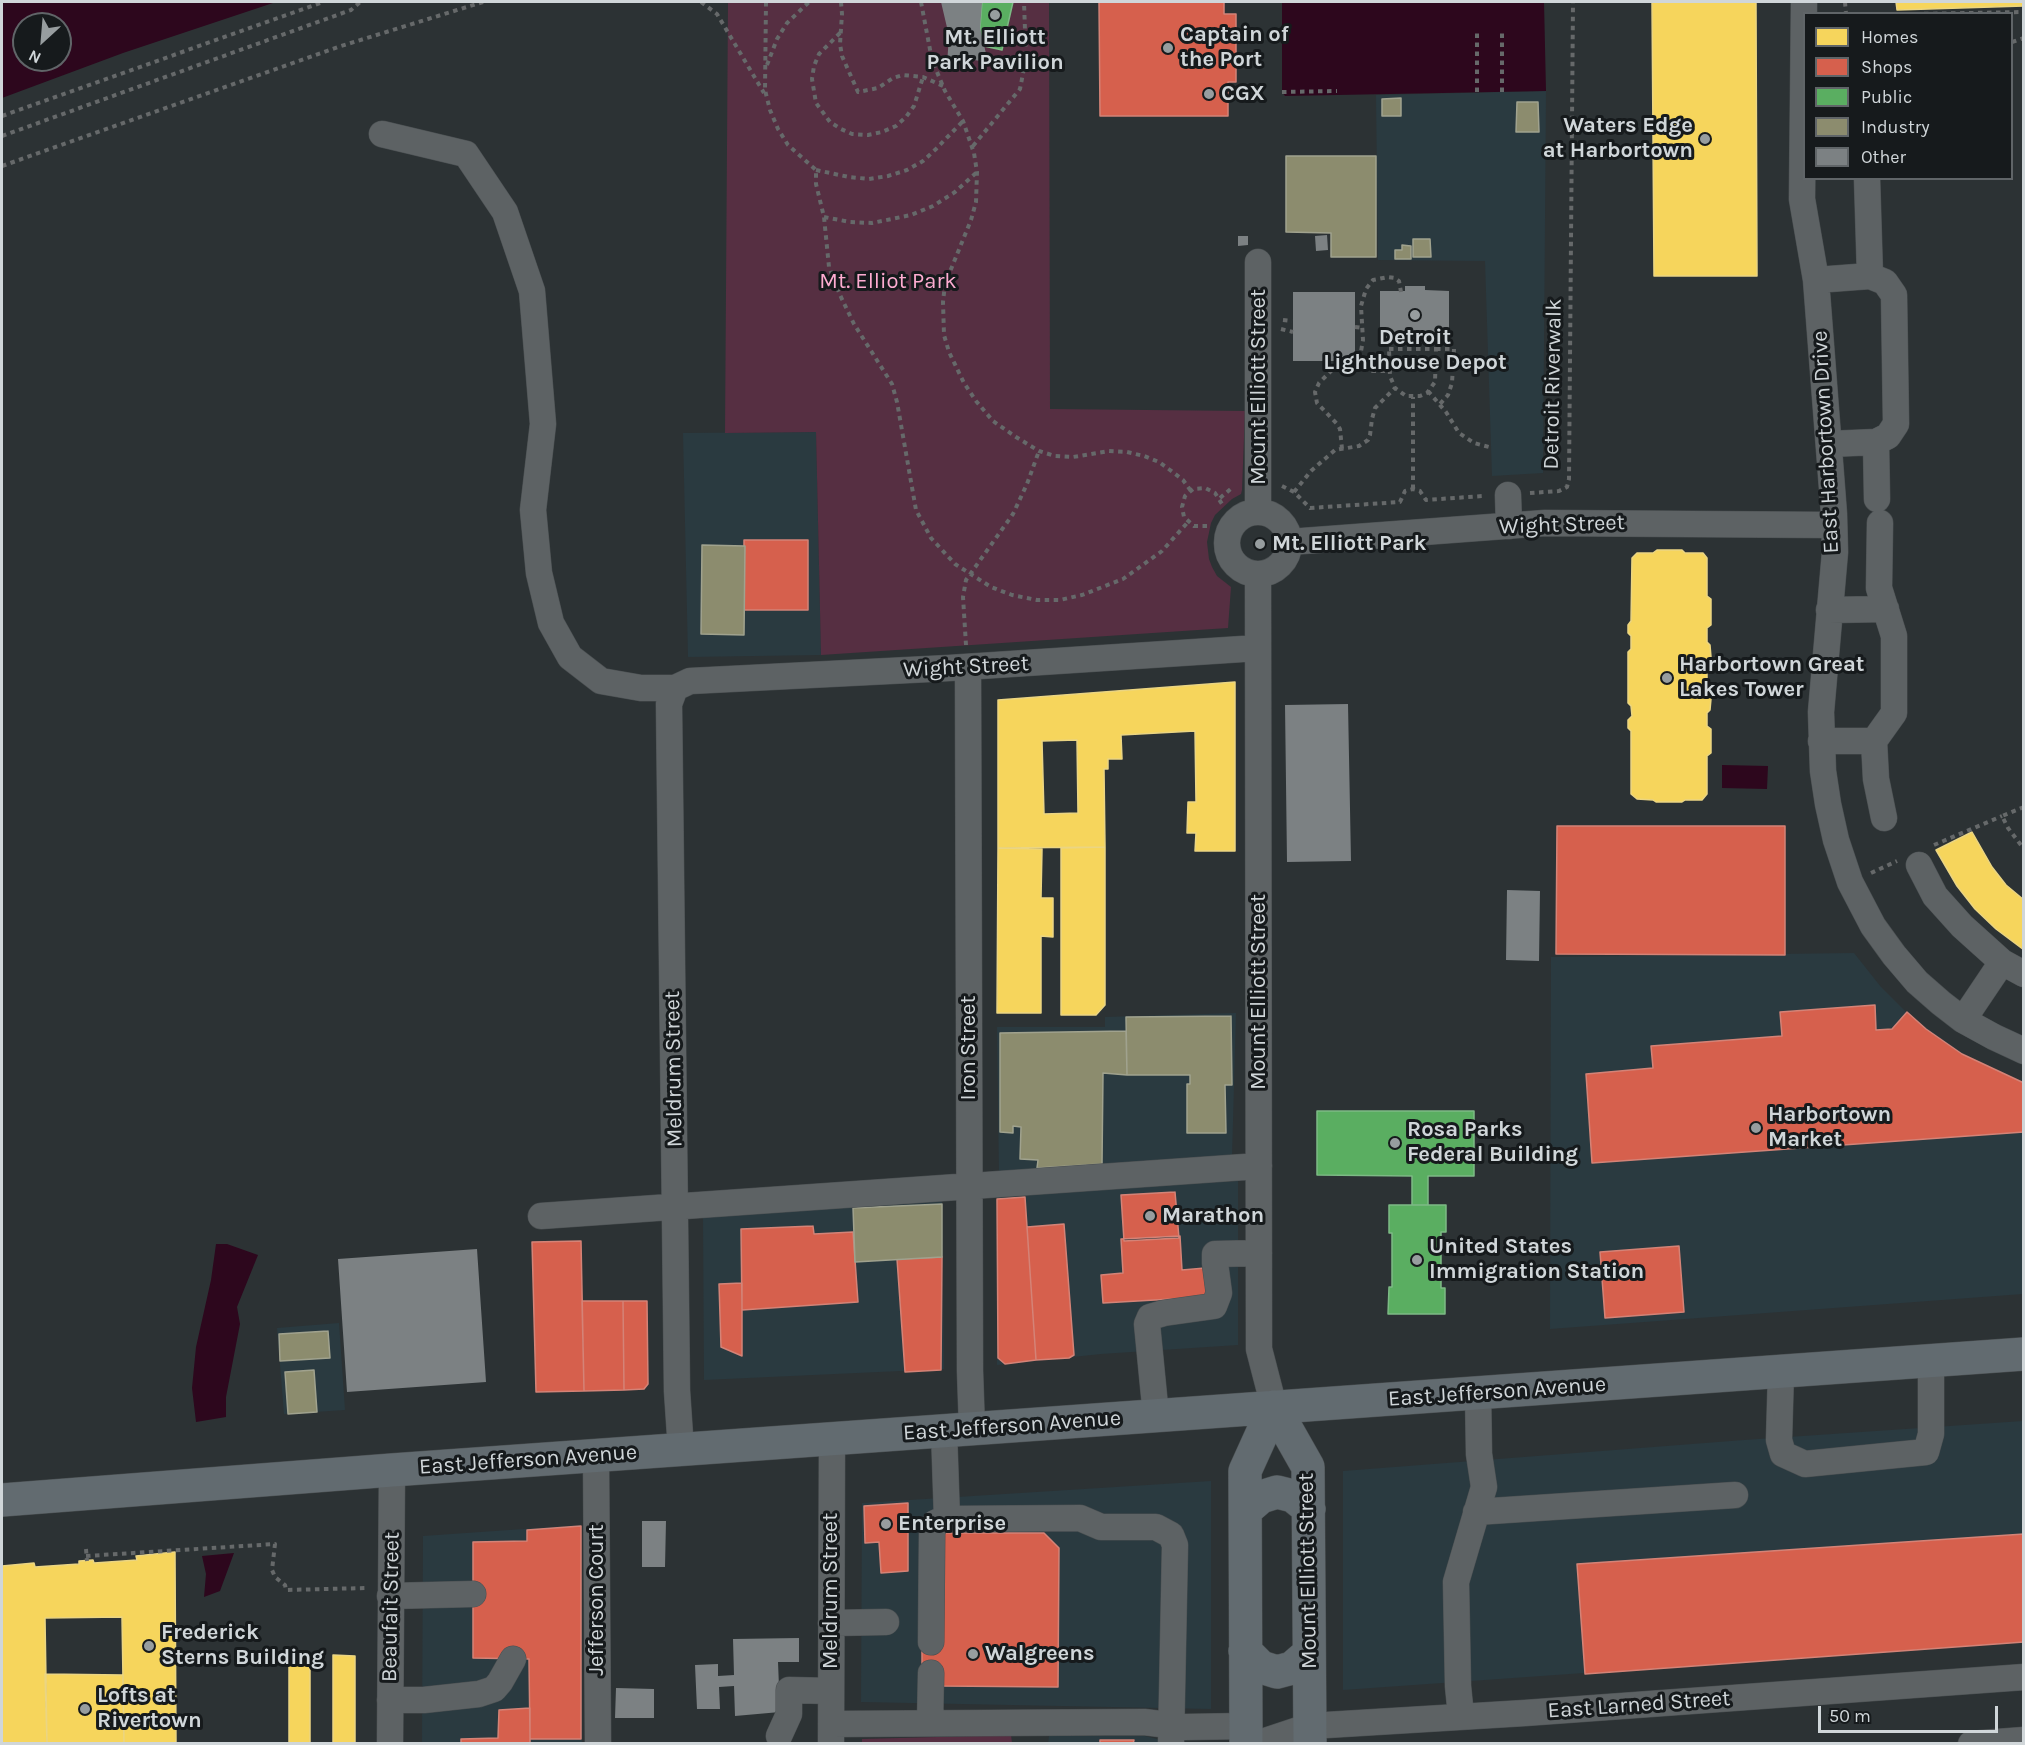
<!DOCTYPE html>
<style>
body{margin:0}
#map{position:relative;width:2025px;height:1745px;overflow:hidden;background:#2c3234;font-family:Karla,sans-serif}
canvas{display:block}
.frame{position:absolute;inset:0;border:3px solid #d0d6d9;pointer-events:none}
.legend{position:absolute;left:1803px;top:12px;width:210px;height:168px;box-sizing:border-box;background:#161a1c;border:2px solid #606568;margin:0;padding:8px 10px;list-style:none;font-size:18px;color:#d0d6d9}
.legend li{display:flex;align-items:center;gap:12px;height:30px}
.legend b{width:30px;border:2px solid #606568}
.north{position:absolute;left:12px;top:12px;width:60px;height:60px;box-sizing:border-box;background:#161a1c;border:2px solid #606568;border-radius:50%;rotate:206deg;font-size:16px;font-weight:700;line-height:24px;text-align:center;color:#d0d6d9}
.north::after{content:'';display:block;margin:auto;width:21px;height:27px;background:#979d9f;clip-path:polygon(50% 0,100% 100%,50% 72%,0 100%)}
.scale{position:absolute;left:1818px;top:1706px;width:180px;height:27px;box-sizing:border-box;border:3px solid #d0d6d9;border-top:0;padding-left:8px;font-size:18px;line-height:21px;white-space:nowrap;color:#d0d6d9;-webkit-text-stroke:4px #161a1c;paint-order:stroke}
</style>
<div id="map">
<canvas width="2025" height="1745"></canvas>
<div class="frame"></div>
<ul class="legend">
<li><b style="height:16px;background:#f6d55c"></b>Homes</li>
<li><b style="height:16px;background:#d6604d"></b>Shops</li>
<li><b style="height:16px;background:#5aae61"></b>Public</li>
<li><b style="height:16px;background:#8c8c6e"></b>Industry</li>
<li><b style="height:16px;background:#7c8183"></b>Other</li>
</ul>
<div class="north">N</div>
<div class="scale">50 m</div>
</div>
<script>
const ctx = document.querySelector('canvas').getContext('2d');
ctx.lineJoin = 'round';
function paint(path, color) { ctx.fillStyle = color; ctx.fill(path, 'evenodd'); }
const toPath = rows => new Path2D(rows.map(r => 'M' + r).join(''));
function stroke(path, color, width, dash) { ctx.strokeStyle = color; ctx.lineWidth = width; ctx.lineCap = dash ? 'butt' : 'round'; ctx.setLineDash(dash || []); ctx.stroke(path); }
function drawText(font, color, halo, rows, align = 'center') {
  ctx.font = font + ' Karla,sans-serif'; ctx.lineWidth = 6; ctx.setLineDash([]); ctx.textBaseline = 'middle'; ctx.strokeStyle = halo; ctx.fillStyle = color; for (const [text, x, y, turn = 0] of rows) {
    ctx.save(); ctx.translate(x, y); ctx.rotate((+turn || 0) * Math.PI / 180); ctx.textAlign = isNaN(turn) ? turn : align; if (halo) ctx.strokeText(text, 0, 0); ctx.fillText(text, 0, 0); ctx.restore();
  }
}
const built = toPath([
 [1546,91,1543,473,1492,476,1485,261,1378,260,1376,95],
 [816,432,821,655,688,657,683,433],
 [1854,953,1881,987,1910,1016,1978,1064,2023,1083,2023,1294,1550,1329,1551,957],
 [1236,1013,1232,1157,999,1175,997,1027,1105,1027,1105,1017],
 [1238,1181,1238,1345,1101,1354,997,1365,997,1196,1091,1188],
 [942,1199,944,1369,704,1380,703,1215],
 [339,1323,345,1410,284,1414,277,1328],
 [2023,1421,2023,1642,1343,1690,1343,1471,1744,1440],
 [1211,1481,1211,1709,861,1702,862,1503],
 [581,1525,582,1743,422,1744,423,1536],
 [1049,1736,1145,1736,1172,1743,1048,1744]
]);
const green = toPath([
 [728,2,1049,2,1050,409,1245,411,1242,490,1241,494,1232,499,1215,515,1211,523,1207,542,1209,559,1212,567,1217,576,1231,587,1228,628,821,655,816,432,725,433],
 [1011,1735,1012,1743,862,1744,862,1739]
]);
const water = toPath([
 [2,2,276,2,123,53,2,98],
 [24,24,60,24,60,60,24,60],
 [1282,2,1544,2,1546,91,1285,96,1282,92],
 [1722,765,1768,766,1767,789,1722,788],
 [216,1244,227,1244,258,1255,237,1307,240,1324,226,1397,226,1417,196,1422,192,1388,196,1347,211,1280],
 [234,1553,220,1591,204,1597,206,1574,202,1556]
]);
const homes = toPath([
 [1652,2,1756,2,1757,276,1654,276,1652,2],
 [1896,2,2024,2,2024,6,1897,10,1896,2],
 [1657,550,1682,550,1685,553,1703,553,1707,558,1707,596,1711,599,1711,625,1707,628,1707,642,1710,645,1711,657,1707,659,1707,696,1711,699,1710,710,1707,713,1707,726,1711,729,1711,753,1707,756,1707,794,1702,800,1685,800,1682,802,1656,802,1653,800,1637,799,1631,794,1631,731,1628,728,1628,720,1632,716,1631,706,1628,703,1628,652,1631,649,1631,636,1628,633,1628,625,1631,621,1632,558,1637,553,1653,553,1657,550],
 [1235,682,1235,851,1195,851,1196,833,1187,833,1188,802,1196,802,1195,731,1121,735,1122,759,1108,759,1108,769,1104,769,1105,847,998,848,998,700,1235,682],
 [1077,740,1078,813,1044,814,1042,741,1077,740],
 [1972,832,1992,867,2006,885,2024,900,2024,950,1996,929,1975,909,1957,886,1936,850,1972,832],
 [1105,847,1105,1005,1096,1015,1061,1015,1061,848,1105,847],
 [998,848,1042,849,1041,898,1053,898,1053,937,1041,936,1041,1013,997,1013,998,848],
 [175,1552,176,1744,124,1744,122,1617,45,1618,47,1744,2,1744,2,1566,34,1563,35,1567,79,1564,79,1561,93,1560,94,1563,137,1560,136,1556,175,1552],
 [333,1655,355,1656,355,1744,333,1744,333,1655],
 [289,1656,310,1656,310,1744,289,1744,289,1656],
 [45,1674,123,1675,124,1744,47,1744,45,1674]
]);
const shops = toPath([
 [1099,2,1224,2,1224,14,1236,14,1236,82,1228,82,1228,116,1100,116,1099,2],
 [744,540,808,540,808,610,744,610,744,540],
 [1557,826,1785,826,1785,955,1556,954,1557,826],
 [1875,1005,1876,1030,1892,1029,1907,1012,1926,1029,1962,1054,2024,1083,2024,1132,1592,1163,1586,1074,1653,1068,1651,1046,1782,1036,1780,1012,1875,1005],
 [1175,1192,1179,1238,1124,1241,1121,1195,1175,1192],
 [1025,1197,1036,1360,1005,1364,998,1358,997,1199,1025,1197],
 [1064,1224,1074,1355,1069,1358,1036,1360,1027,1227,1064,1224],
 [813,1226,814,1234,853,1232,858,1302,742,1310,741,1229,813,1226],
 [1180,1236,1182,1270,1205,1268,1207,1297,1103,1303,1101,1275,1123,1273,1121,1239,1180,1236],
 [581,1241,584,1391,536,1392,532,1242,581,1241],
 [1679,1246,1684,1312,1605,1318,1600,1252,1679,1246],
 [942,1257,941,1370,905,1372,897,1259,942,1257],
 [742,1283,742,1356,721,1347,719,1284,742,1283],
 [582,1301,623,1301,624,1390,584,1391,582,1301],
 [623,1301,647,1301,648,1384,644,1389,624,1390,623,1301],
 [908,1503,908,1571,881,1573,879,1542,865,1543,864,1506,908,1503],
 [581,1526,581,1739,530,1739,529,1659,473,1658,473,1542,527,1541,527,1530,581,1526],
 [942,1533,1044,1533,1059,1548,1058,1687,942,1686,922,1673,922,1642,942,1533],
 [2024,1534,2024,1642,1585,1674,1577,1564,2024,1534],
 [530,1708,530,1744,461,1744,461,1739,498,1738,499,1710,530,1708],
 [1100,1740,1134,1740,1133,1744,1100,1744,1100,1740]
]);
const public = toPath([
 [982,2,1013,2,1002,50,984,46,980,28,982,2],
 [1317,1111,1474,1111,1474,1176,1428,1176,1428,1205,1412,1205,1412,1176,1317,1175,1317,1111],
 [1389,1205,1446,1205,1446,1232,1441,1232,1441,1288,1445,1288,1445,1314,1388,1314,1389,1287,1392,1287,1392,1233,1389,1233,1389,1205]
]);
const industry = toPath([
 [1401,98,1401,116,1382,116,1382,99,1401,98],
 [1517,102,1538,102,1539,132,1516,132,1517,102],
 [1286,156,1376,156,1376,257,1331,257,1331,233,1286,232,1286,156],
 [1413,239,1430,239,1431,257,1413,257,1413,239],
 [1402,245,1411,246,1411,259,1395,259,1395,250,1402,250,1402,245],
 [702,545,745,546,744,635,701,634,702,545],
 [1231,1016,1232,1085,1225,1085,1226,1133,1187,1133,1187,1084,1190,1084,1190,1075,1127,1075,1126,1017,1231,1016],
 [1126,1031,1127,1075,1103,1073,1102,1164,1037,1168,1038,1160,1020,1159,1021,1127,1013,1126,1013,1133,1000,1132,1000,1033,1126,1031],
 [942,1204,942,1257,855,1262,853,1208,942,1204],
 [328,1331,330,1358,280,1361,279,1334,328,1331],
 [314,1370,317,1412,288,1414,285,1372,314,1370]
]);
const building = toPath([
 [941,2,982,2,980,28,988,62,967,59,947,64,949,36],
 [1327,235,1328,250,1316,251,1315,236],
 [1238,236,1248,236,1248,245,1238,246],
 [1405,286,1425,286,1425,290,1449,291,1449,339,1426,339,1426,343,1405,343,1405,339,1380,339,1380,291,1405,291],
 [1293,292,1355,292,1355,361,1293,361],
 [1348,704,1351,861,1287,862,1285,705],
 [1507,890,1540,891,1539,961,1506,960],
 [477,1249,486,1382,347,1392,338,1259],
 [642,1521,666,1521,665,1567,642,1567],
 [799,1638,799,1662,778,1662,780,1712,735,1716,734,1686,719,1687,720,1709,697,1709,695,1665,718,1664,718,1676,734,1675,733,1639],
 [616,1688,654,1689,654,1718,615,1718]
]);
const path = toPath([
 [701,2,717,14,764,93],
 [766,2,765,90,770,110,778,129,788,145,816,170,816,184,824,217,829,267,840,295,854,324,892,384,897,402,916,510,931,538,955,564,991,587,1012,595,1037,600,1060,600,1082,595,1123,579,1162,551,1188,522],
 [841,2,842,14,840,44,842,56,858,92,878,88,893,78,903,75,923,77,943,86],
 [921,2,932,60,945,91,963,121,974,153,977,172,976,202,971,220,945,284,943,302,944,335,949,352,964,383,976,401,993,421,1016,437,1039,451,1055,456,1073,457,1109,451,1127,452,1144,456,1159,462,1170,470,1183,480,1191,491],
 [1845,2,1846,14],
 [1915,14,2024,12],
 [840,33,819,54,814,66,812,79,816,103,830,122,841,129,852,134,868,135,882,132,896,126,906,117,914,106,923,77],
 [2012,42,2024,38],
 [767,65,777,39,787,23,809,2],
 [1282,92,1337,91],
 [1477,92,1477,31],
 [1502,92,1502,31],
 [2,116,323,2],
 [2,136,351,10,360,2],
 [973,146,1020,89,1026,58,1024,2],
 [2,166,338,47,483,2],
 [816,170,849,177,869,179,888,176,907,170,923,161,936,149,963,121],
 [824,217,850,222,872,223,911,215,933,206,955,192,977,172],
 [1283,320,1292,321],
 [1355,327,1363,328],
 [1281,329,1293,332],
 [1389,349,1436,349,1435,382,1427,393,1420,396,1406,396,1395,388,1390,376,1389,349],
 [1436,349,1454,349,1452,383,1448,395,1440,404],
 [1358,368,1363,340,1361,306,1366,289,1373,280,1388,277,1395,278,1399,281,1401,292],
 [1428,391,1446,412,1459,433,1474,443,1489,447],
 [1342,449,1340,429,1337,424,1317,403,1315,392,1319,383,1332,370,1344,366,1372,371,1390,371],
 [1282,486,1294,492,1310,508,1400,502,1405,491,1413,489,1420,491,1426,500,1483,496],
 [1413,489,1413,397],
 [1294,492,1311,471,1335,450,1359,446,1368,440,1370,435,1372,419,1375,408,1395,388],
 [1530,493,1559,491,1567,487,1569,479,1573,2],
 [1220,498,1233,487],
 [1207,526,1194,526,1184,517,1182,507,1185,496,1193,489,1205,488,1215,493,1222,504],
 [966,645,963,597,966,580,1013,514,1027,484,1039,451],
 [2024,807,2002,816,2008,828,2024,849],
 [1934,845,2002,816],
 [1871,873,1897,861],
 [86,1549,87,1561],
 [86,1556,275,1544,272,1570,275,1577,285,1585,286,1590,366,1588]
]);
const minor = toPath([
 [1804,2,1802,199,1816,280,1834,514,1835,552,1821,712,1823,771,1828,804,1836,840,1850,882,1873,926,1894,955,1917,982,1941,1003,1963,1020,1994,1037,2024,1051],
 [382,134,466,154,505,212,532,291,543,424,533,510,539,573,551,623,570,657,601,681,641,688,675,688,690,681,949,668,1258,648],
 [1867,178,1870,276,1885,282,1894,295,1896,424,1888,436,1876,442,1877,499],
 [1258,262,1258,512],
 [1816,280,1870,276],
 [1829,444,1876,442],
 [1508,495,1509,526],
 '1227 543a31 31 0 1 1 62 0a31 31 0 1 1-62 0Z',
 [1880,523,1879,588,1894,636,1894,713,1874,741,1876,779,1884,818],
 [1289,542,1545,523,1834,525],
 [1258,575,1259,1349,1274,1407],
 [1829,610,1886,609],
 [968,667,970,1371,972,1429],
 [675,688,669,704,677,1391,681,1450],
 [1821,741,1874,741],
 [1919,865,1935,896,1962,926,2002,962,2024,974],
 [1963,1020,2002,962],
 [541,1216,1259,1166],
 [1781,1371,1779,1440,1783,1454,1805,1464,1926,1452,1931,1434,1931,1361],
 [1156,1416,1147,1324,1150,1317,1164,1313,1214,1306,1219,1293,1215,1263,1215,1254,1259,1253],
 [944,1431,947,1519],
 [596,1456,598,1744],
 [1476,1512,1735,1495],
 [390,1596,473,1594],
 [831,1623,886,1622],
 [931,1642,932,1532,935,1523,944,1519,1080,1518,1101,1527,1156,1527,1171,1535,1175,1545,1171,1744],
 [390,1700,424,1700,479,1694,494,1689,500,1682,513,1659],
 [1461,1716,1458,1686,1456,1582,1484,1487,1479,1454,1478,1393],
 [930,1723,931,1673],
 [831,1724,1144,1722,1185,1727,1246,1726],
 [779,1736,789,1714,789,1690,831,1691],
 [390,1744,392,1470],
 [831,1744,832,1439],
 [1256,1744,1310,1726,1525,1713,2024,1677],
 [1971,1744,2024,1740]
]);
const major = toPath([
 [1274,1407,1308,1467,1310,1744],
 [2,1500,392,1470,2024,1354],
 [1246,1510,1261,1497,1277,1492,1293,1496,1309,1509],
 [1245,1651,1261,1667,1277,1672,1292,1668,1308,1654],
 [1246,1744,1245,1471,1274,1407]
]);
const markers = [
 [995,15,6,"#979d9f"],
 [1168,48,6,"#979d9f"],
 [1209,94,6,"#979d9f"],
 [1705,139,6,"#979d9f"],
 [1415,315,6,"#979d9f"],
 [1260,544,6,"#979d9f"],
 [1667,678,6,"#979d9f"],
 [1756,1128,6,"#979d9f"],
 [1395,1143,6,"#979d9f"],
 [1150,1216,6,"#979d9f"],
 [1417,1260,6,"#979d9f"],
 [886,1524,6,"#979d9f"],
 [149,1646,6,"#979d9f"],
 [973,1654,6,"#979d9f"],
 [85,1709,6,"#979d9f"]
];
const poiNames = [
 ["Captain of",1180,35],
 ["the Port",1180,60],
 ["Mt. Elliott",995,38,"center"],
 ["Park Pavilion",995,63,"center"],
 ["CGX",1221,94],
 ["Waters Edge",1693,126,"right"],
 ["at Harbortown",1693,151,"right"],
 ["Detroit",1415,338,"center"],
 ["Lighthouse Depot",1415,363,"center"],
 ["Mt. Elliott Park",1272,544],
 ["Harbortown Great",1679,665],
 ["Lakes Tower",1679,690],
 ["Harbortown",1768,1115],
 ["Market",1768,1140],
 ["Rosa Parks",1407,1130],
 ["Federal Building",1407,1155],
 ["Marathon",1162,1216],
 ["United States",1429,1247],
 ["Immigration Station",1429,1272],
 ["Enterprise",898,1524],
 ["Frederick",161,1633],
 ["Sterns Building",161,1658],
 ["Walgreens",985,1654],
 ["Lofts at",97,1696],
 ["Rivertown",97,1721]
];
const parkNames = [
 ["Mt. Elliot Park",888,282]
];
const streetNames = [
 ["Detroit Riverwalk",1553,384,-89],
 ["Mount Elliott Street",1259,387,-90],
 ["East Harbortown Drive",1826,442,-93],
 ["Wight Street",1562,525,-2],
 ["Wight Street",966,667,-3],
 ["Mount Elliott Street",1259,992,-90],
 ["Iron Street",969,1048,-90],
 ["Meldrum Street",674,1069,-91],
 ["East Jefferson Avenue",1497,1392,-4],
 ["East Jefferson Avenue",1012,1426,-4],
 ["East Jefferson Avenue",528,1460,-4],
 ["Mount Elliott Street",1308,1571,-91],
 ["Meldrum Street",831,1591,-90],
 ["Jefferson Court",597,1600,-90],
 ["Beaufait Street",391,1607,-89],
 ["East Larned Street",1639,1705,-4]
];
paint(built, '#2a3a40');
paint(green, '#562f42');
paint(water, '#2d071d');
paint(homes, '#f6d55c');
stroke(homes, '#ebd582', 1.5);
paint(shops, '#d6604d');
stroke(shops, '#d48377', 1.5);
paint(public, '#5aae61');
stroke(public, '#7dba85', 1.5);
paint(industry, '#8c8c6e');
stroke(industry, '#a0a28e', 1.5);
paint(building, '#7c8183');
stroke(minor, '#4a4f51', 27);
stroke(major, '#4a4f51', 34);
stroke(path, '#66696a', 4, [4.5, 4.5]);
stroke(minor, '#5d6264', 26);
stroke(major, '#626b70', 33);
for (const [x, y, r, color] of markers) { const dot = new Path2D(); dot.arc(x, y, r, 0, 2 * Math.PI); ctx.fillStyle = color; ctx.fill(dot); stroke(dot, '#161a1c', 2); }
drawText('bold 22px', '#d0d6d9', '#161a1c', poiNames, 'left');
drawText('22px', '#feacd1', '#161a1c', parkNames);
drawText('22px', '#d0d6d9', '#161a1c', streetNames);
</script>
